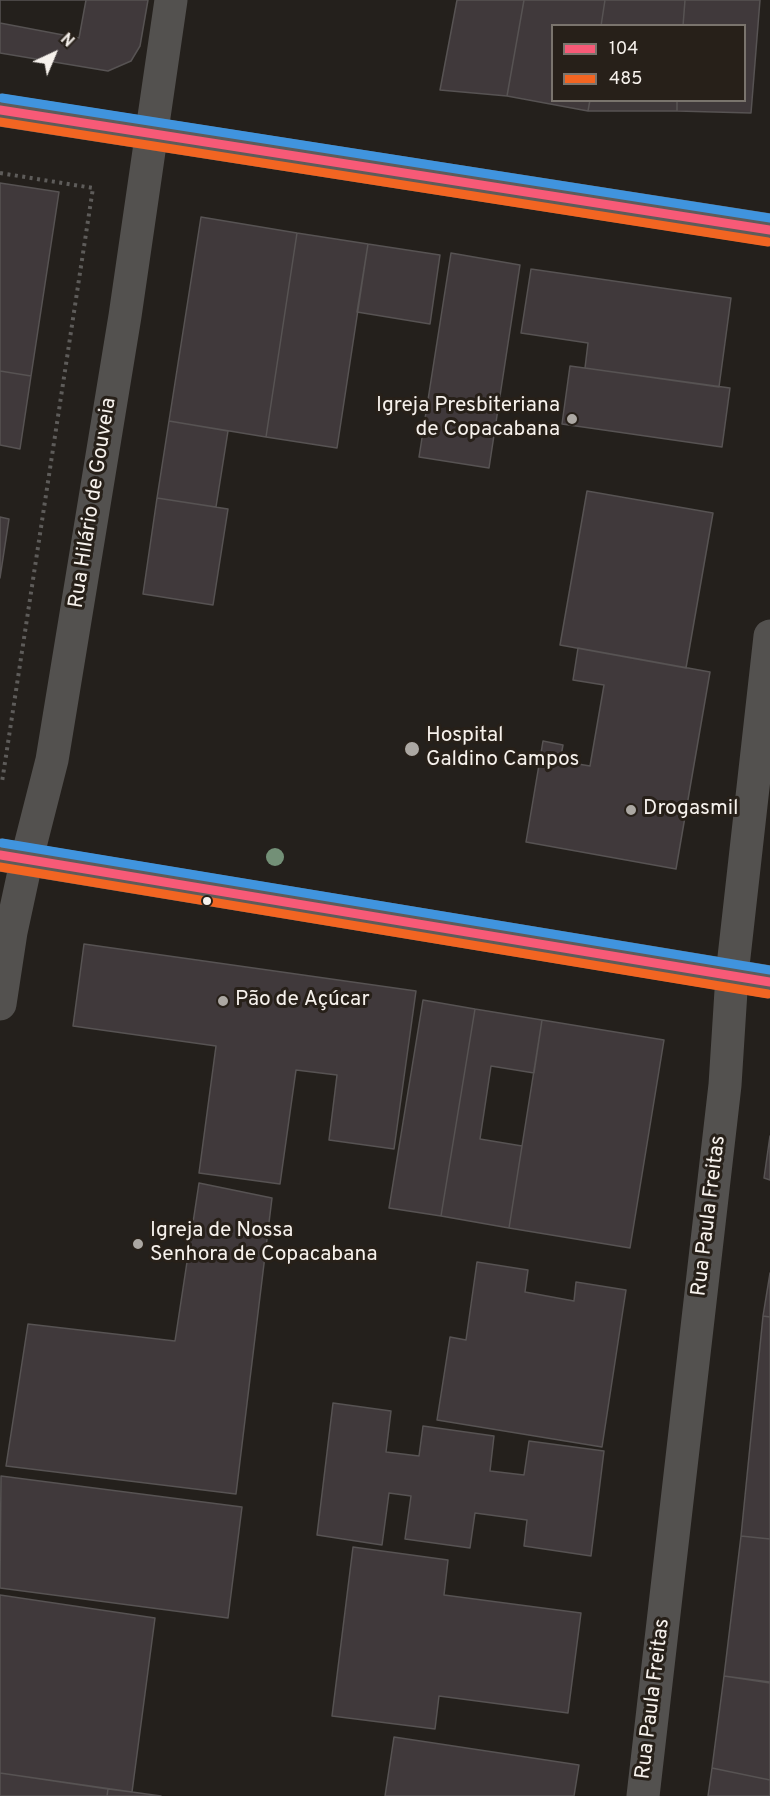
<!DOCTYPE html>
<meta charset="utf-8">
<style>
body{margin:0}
#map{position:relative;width:770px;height:1796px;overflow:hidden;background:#24201c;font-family:Overpass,sans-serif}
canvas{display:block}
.legend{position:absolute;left:551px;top:24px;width:195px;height:78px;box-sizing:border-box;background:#272019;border:2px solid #7a746d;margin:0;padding:8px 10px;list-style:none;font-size:18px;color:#f6f1ec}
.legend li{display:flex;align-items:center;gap:12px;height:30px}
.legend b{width:30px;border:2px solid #7a746d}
.north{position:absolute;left:24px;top:24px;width:60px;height:60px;-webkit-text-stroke:4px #272019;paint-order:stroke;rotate:44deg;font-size:16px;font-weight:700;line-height:24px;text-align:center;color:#f6f1ec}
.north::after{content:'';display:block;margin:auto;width:21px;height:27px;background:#f6f1ec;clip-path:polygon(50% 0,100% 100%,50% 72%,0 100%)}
</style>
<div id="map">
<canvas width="770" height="1796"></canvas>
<ul class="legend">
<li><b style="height:8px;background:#f75a77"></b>104</li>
<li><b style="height:8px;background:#f26522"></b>485</li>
</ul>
<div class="north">N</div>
</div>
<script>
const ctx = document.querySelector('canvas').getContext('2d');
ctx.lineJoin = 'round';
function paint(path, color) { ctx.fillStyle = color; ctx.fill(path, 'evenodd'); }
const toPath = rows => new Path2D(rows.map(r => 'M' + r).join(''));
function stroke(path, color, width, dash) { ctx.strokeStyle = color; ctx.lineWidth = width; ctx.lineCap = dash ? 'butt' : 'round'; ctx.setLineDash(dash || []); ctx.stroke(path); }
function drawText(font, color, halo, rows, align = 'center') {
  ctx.font = font + ' Overpass,sans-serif'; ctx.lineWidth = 6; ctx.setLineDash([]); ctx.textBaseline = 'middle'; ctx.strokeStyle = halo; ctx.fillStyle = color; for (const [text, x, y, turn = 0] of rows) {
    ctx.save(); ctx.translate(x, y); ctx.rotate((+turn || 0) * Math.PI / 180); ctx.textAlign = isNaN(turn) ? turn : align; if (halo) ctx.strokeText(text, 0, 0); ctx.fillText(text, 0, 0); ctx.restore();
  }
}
const building = toPath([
 [0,0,148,0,140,46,131,61,108,71,0,53,0,0],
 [0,0,86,0,79,38,0,23,0,0],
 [457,0,524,0,507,96,440,90,457,0],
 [524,0,605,0,601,26,552,26,552,100,590,100,588,111,507,96,524,0],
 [605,0,685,0,683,26,601,26,605,0],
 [685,0,760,0,751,113,677,111,677,100,744,100,744,26,683,26,685,0],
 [590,100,677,100,677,111,588,111,590,100],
 [0,183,59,192,31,376,0,371,0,183],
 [201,217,297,233,266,437,169,421,201,217],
 [297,233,368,244,337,448,266,437,297,233],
 [368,244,440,255,430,324,357,312,368,244],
 [451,253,520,265,489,468,419,457,451,253],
 [531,269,731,298,719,387,585,368,588,343,521,333,531,269],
 [570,366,730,388,722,447,562,424,570,366],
 [0,371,31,376,20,449,0,445,0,371],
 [169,421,228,431,216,507,157,498,169,421],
 [587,491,713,513,686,668,560,645,587,491],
 [157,498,228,509,213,605,143,594,157,498],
 [0,517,9,519,0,578,0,517],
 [578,648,710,672,676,869,526,842,543,741,563,745,560,761,590,766,604,685,573,680,578,648],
 [84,944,416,991,394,1149,329,1140,337,1075,296,1070,280,1184,199,1173,216,1046,73,1026,84,944],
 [423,1000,475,1009,441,1216,389,1208,423,1000],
 [475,1009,542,1020,534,1073,491,1066,480,1139,522,1146,509,1228,441,1216,475,1009],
 [542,1020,664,1040,630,1248,509,1228,542,1020],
 [770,1136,770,1180,764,1178,770,1136],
 [199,1183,272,1198,236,1494,6,1466,28,1324,175,1341,199,1183],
 [477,1262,528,1270,525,1292,574,1301,576,1282,626,1290,602,1447,437,1420,450,1337,466,1340,477,1262],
 [770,1273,770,1317,763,1316,770,1273],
 [763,1316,770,1317,770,1539,741,1536,763,1316],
 [333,1403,391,1411,386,1452,419,1456,423,1426,494,1436,490,1471,524,1475,529,1441,604,1451,591,1556,524,1546,527,1520,475,1513,470,1548,405,1539,411,1496,389,1493,382,1545,317,1535,333,1403],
 [1,1476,242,1507,228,1618,0,1588,1,1476],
 [741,1536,770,1539,770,1682,724,1676,741,1536],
 [353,1547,448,1560,444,1595,581,1613,568,1713,439,1696,435,1729,332,1716,353,1547],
 [0,1595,155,1618,132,1792,0,1773,0,1595],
 [724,1676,770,1683,770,1780,712,1768,724,1676],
 [394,1737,579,1765,574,1796,385,1796,394,1737],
 [712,1768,770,1780,770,1796,708,1796,712,1768],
 [0,1773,108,1789,107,1796,0,1796,0,1773],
 [108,1789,132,1792,161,1796,107,1796,108,1789]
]);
const path = toPath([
 [0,173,93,188,2,782]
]);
const minor = toPath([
 [0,1004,11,932,27,858,52,760,125,316,171,0],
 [643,1796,725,1085,732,975,770,636]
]);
const secondary = toPath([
 [0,110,770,230],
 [0,855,770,982]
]);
const bus1 = toPath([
 [0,110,770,230],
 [0,855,770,982]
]);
const bus2 = toPath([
 [0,122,768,242],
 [0,867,768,994]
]);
const bus3 = toPath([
 [2,98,770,218],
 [2,843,770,970]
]);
const trees = [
 [275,857]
];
const markers = [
 [572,419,6,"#aca8a3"],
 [412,749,8,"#aca8a3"],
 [631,810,6,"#aca8a3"],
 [207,901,5,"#f6f1ec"],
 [223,1001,6,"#aca8a3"],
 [138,1244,6,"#aca8a3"]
];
const poiNames = [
 ["Igreja Presbiteriana",560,407,"right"],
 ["de Copacabana",560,431,"right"],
 ["Hospital",426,737],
 ["Galdino Campos",426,761],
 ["Drogasmil",643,810],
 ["Pão de Açúcar",235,1001],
 ["Igreja de Nossa",150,1232],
 ["Senhora de Copacabana",150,1256]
];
const streetNames = [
 ["Rua Hilário de Gouveia",94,503,-81],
 ["Rua Paula Freitas",710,1216,-83],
 ["Rua Paula Freitas",654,1699,-83]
];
paint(building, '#40393b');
stroke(building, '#575353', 1.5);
stroke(path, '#5e5c5a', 4, [3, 4.5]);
stroke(minor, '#53514f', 33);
stroke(secondary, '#5e5c5a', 33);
stroke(bus1, '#f75a77', 9);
stroke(bus2, '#f26522', 9);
stroke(bus3, '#4094de', 9);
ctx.fillStyle = '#739077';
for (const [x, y] of trees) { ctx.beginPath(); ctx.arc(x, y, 9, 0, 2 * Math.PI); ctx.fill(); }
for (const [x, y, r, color] of markers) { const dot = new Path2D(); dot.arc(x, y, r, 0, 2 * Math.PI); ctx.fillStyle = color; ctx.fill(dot); stroke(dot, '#272019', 2); }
drawText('21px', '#f6f1ec', '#272019', poiNames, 'left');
drawText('21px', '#f6f1ec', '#272019', streetNames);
</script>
